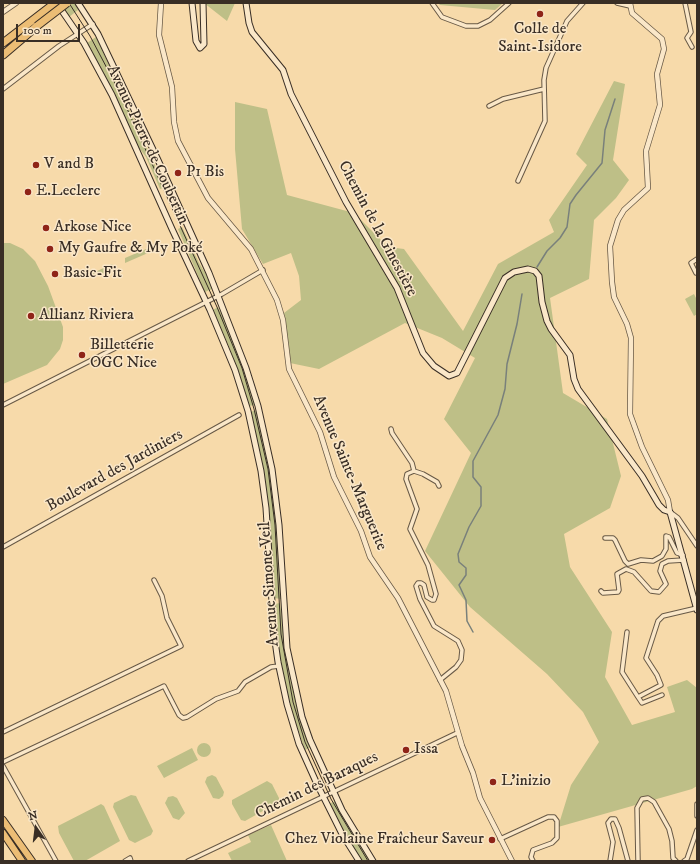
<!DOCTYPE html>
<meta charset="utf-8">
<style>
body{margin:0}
#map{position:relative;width:700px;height:864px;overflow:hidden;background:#f7daaa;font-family:"IM FELL DW Pica",serif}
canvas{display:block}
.frame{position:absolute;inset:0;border:4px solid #392e25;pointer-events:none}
.north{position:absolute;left:16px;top:808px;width:40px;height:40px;-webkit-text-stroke:3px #fae7c8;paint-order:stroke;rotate:346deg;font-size:11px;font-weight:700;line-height:16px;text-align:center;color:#392e25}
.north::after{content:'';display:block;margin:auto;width:14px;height:18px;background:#392e25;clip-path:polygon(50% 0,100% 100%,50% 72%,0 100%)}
.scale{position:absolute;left:16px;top:24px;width:64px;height:18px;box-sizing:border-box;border:2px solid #392e25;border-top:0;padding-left:5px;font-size:12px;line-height:14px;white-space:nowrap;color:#392e25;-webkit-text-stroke:3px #fae7c8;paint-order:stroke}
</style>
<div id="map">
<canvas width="700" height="864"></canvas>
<div class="frame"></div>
<div class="north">N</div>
<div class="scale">100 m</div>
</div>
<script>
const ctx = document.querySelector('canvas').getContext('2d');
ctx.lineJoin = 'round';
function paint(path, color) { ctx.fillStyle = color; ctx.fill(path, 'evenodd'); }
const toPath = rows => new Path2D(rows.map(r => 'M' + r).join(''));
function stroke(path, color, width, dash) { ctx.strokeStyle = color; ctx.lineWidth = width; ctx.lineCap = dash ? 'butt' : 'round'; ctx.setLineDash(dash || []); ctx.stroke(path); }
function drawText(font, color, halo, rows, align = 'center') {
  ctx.font = font + ' "IM FELL DW Pica",serif'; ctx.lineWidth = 3; ctx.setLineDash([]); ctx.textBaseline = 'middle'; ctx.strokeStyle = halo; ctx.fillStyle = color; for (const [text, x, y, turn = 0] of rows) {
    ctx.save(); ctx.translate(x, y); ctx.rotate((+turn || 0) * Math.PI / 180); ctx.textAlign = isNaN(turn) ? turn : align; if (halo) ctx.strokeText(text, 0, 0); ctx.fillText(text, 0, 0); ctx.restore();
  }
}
const green = toPath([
 [59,3,75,3,78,10,69,17],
 [204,3,235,3,227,21],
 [438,3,503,3,495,10,440,5],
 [96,37,165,187,160,189,146,157,136,144,115,94,87,43],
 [614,81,625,84,613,160,629,180,616,198,594,220,589,279,550,298,563,393,607,419,621,476,610,508,564,534,570,567,612,632,605,677,632,725,675,712,667,687,687,680,697,688,697,786,692,789,558,827,571,785,599,742,583,712,547,674,470,607,425,551,471,453,444,419,475,358,442,338,405,323,319,369,290,363,284,313,301,300,299,276,291,253,263,264,242,229,235,149,235,102,267,109,287,195,354,213,388,247,404,249,463,331,498,264,554,232,549,220,587,165,576,154],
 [182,227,199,263,209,279,212,289,205,292,178,229],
 [3,243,10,243,23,249,35,261,48,286,63,327,63,340,60,349,47,365,3,384],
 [146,249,148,253,125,263,125,258],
 [112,264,116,268,102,274,91,274],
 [694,294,697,300,697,314,694,316,685,299],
 [218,307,237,347,255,405,249,406,230,349,213,310],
 [257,410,270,469,277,525,281,599,274,598,267,496,250,412],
 [280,603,290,678,300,717,311,747,305,750,289,703,280,662,275,604],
 '197 750a7 7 0 1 1 14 0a7 7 0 1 1-14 0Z',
 [192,748,198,760,164,778,157,766],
 [212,775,216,777,224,792,223,796,219,799,213,798,205,782,207,777],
 [267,781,272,784,279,798,279,802,245,821,241,820,232,804,232,800],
 [131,795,136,796,153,831,151,835,135,843,129,840,113,807,114,803],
 [173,796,177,798,185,813,179,820,173,818,165,803,168,797],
 [335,801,351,830,370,861,362,861,344,833,329,804],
 [101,804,104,806,120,841,85,861,74,861,59,833,58,826],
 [271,825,287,861,232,861,228,853,251,842,248,835]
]);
const stream = toPath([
 [537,267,547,251,560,238,567,227,570,204,576,195,602,163,605,130,615,99],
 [473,632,467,621,466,600,459,585,466,575,466,568,459,562,458,554,469,527,481,506,481,487,473,477,473,461,498,415,505,389,507,364,517,324,522,294]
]);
const minor = toPath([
 [432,3,442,17,466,26,478,26,490,20,509,3],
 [617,3,630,6],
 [685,3,691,32,687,38,692,47],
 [3,89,59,46,93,24],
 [489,106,503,99,544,89],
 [518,181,545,121,544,80,546,68,567,21,583,3],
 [696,273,691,263,697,259],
 [3,405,222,294,263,270],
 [391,429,392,433,412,463,414,471],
 [439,486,437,482,423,474,414,471,407,474,406,479,417,509,410,529,428,565,436,594,434,600,432,600,427,597,424,585,421,583,418,583,416,586,420,599,434,626,458,641,462,650,461,660,456,667,440,680],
 [670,512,678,518,697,546],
 [605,538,613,538,615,540,625,561,628,564,641,560,653,561,662,556,666,549,666,536,669,537,677,553,683,555],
 [3,547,239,415],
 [601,591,603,593,618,592,619,590,617,574,626,569,634,572,651,591,659,592,666,584,660,571,662,564,668,561,684,560],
 [627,632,622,672,638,697,661,685,657,675,646,658,658,621,663,616,697,608],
 [638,697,642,703,662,695],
 [3,732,181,646,167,618,162,596,154,580],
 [3,762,164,686,179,715,183,718,187,717,216,699,238,691,245,682,271,667,279,666],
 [3,766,56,861],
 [697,804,697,816],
 [500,839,548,817,554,817,557,821,557,838,552,843,533,850,531,857,533,861],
 [125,861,130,858,131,861],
 [188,861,457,733],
 [610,861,613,842,608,823,611,819,615,819,619,828,628,861],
 [638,861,637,808,642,799,648,798,654,802,669,829,672,841,673,858,676,861],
 [684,861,687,859,697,830]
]);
const tertiary = toPath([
 [161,3,159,35,172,87,174,122,178,141,208,198,251,249,277,300,283,320,289,369,320,432,334,477,361,531,370,557,398,598,446,691,462,746,473,773,480,798,512,861],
 [630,3,632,13,662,39,664,49,657,74,660,105,646,151,648,188,624,210,618,220,610,246,612,282,614,297,627,324,631,338,630,414,642,447,668,500,670,512],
 [3,12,16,3]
]);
const secondary = toPath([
 [78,3,98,34,158,160,209,273,246,368,258,406,272,469,279,525,287,648,302,717,310,740,342,810,373,861],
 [192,3,196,41,200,48,204,44,203,3],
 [246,3,249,23,252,32,283,70,291,94,346,202,397,288,423,353,434,366,449,376,457,373,505,278,514,272,528,269,535,271,539,276,542,302,547,321,551,329,570,355,574,379,578,389,642,476,659,505,664,510,670,512,697,610],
 [58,5,84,43,112,95,172,229,210,310,235,370,248,411,261,471,266,508,274,634,278,662,287,704,299,744,317,784,342,834,359,861]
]);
const primary = toPath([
 [3,820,32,861],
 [3,833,22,861]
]);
const motorway = toPath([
 [3,43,55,3],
 [3,55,37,26]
]);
const tram = toPath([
 [69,3,90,36,119,91,217,307,242,368,254,409,268,469,275,525,281,634,293,702,305,742,331,799,368,861]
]);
const motorwayBridge = toPath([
 [37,26,67,3]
]);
const markers = [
 [540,14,4,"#8f2418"],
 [36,165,4,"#8f2418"],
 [178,173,4,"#8f2418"],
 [28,192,4,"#8f2418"],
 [46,228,4,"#8f2418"],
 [50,249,4,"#8f2418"],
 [55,274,4,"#8f2418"],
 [31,316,4,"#8f2418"],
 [82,355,4,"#8f2418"],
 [406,750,4,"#8f2418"],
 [493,782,4,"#8f2418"],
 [492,840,4,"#8f2418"]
];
const poiNames = [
 ["Colle de",540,30,"center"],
 ["Saint-Isidore",540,48,"center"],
 ["V and B",44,165],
 ["P1 Bis",186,173],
 ["E.Leclerc",36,192],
 ["Arkose Nice",54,228],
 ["My Gaufre & My Poké",58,249],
 ["Basic-Fit",63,274],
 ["Allianz Riviera",39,316],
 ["Billetterie",90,346],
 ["OGC Nice",90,364],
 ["Issa",414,750],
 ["L’inizio",501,782],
 ["Chez Violaine Fraîcheur Saveur",484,840,"right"]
];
const streetNames = [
 ["Avenue Pierre de Coubertin",147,145,65],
 ["Chemin de la Ginestière",377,229,62],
 ["Boulevard des Jardiniers",115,471,-29],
 ["Avenue Sainte-Marguerite",349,473,67],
 ["Avenue Simone Veil",270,584,-94],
 ["Chemin des Baraques",317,786,-26]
];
paint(green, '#bebf87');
stroke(stream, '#79807b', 1.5);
stroke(minor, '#685946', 5.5);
stroke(tertiary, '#685946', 6);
stroke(secondary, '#392e25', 7);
stroke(primary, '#392e25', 8);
stroke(motorway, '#392e25', 9);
stroke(minor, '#fae7c8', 3.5);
stroke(tertiary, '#fae7c8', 4.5);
stroke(secondary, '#fae7c8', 5);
stroke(primary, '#ecbd75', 6);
stroke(motorway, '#ecbd75', 7);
stroke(tram, '#392e25', 1);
stroke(motorwayBridge, '#392e25', 9, []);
stroke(motorwayBridge, '#ecbd75', 7);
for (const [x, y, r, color] of markers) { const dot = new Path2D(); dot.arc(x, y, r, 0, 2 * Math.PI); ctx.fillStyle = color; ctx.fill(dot); stroke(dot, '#fae7c8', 1.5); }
drawText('16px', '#392e25', '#fae7c8', poiNames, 'left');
drawText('16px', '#392e25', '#fae7c8', streetNames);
</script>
